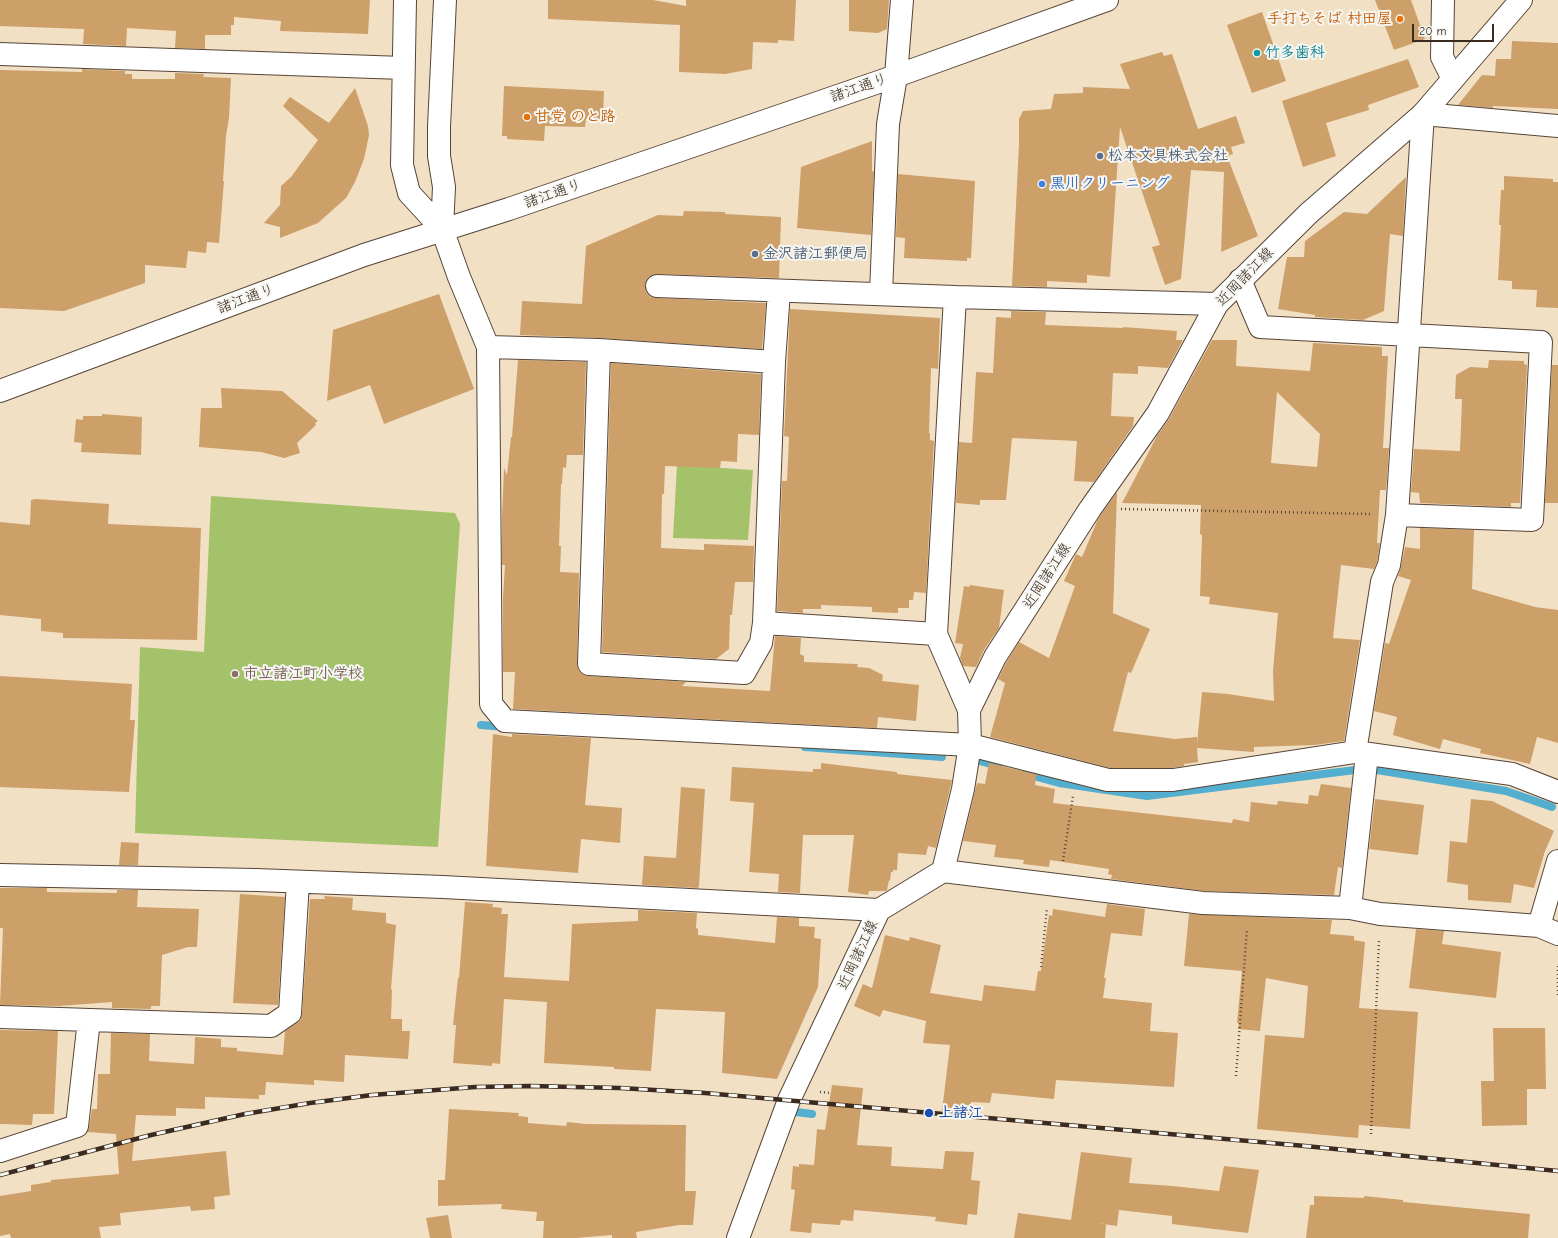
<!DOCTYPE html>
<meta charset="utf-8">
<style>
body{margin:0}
#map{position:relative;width:1558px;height:1238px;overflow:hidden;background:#f2e0c5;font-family:"Comic Neue",sans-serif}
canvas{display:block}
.scale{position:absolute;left:1412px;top:24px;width:82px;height:18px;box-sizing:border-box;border:2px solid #3b2a1e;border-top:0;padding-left:5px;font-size:12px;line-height:14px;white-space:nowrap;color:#3b2a1e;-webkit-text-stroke:3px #f6f6f2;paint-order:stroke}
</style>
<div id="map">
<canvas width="1558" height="1238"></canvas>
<div class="scale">20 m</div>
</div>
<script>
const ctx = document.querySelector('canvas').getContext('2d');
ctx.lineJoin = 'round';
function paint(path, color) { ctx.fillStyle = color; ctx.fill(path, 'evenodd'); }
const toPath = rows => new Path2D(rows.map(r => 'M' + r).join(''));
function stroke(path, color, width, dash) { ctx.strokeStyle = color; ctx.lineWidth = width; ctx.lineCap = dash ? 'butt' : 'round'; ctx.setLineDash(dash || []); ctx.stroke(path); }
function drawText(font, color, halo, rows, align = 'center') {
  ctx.font = font + ' "Comic Neue","Klee One",sans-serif'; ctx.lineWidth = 4; ctx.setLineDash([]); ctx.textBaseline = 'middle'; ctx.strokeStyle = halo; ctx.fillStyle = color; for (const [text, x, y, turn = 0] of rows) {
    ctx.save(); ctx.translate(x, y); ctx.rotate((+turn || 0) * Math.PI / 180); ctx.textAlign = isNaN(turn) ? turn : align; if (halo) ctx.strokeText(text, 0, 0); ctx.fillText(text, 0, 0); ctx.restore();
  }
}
const green = toPath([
 [677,465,753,470,748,540,673,538],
 [211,496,455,513,460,524,438,847,135,833,140,647,204,652]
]);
const stream = toPath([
 [481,725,506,727],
 [805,747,942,757],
 [976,760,998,766],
 [1371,769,1506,791,1552,807],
 [1026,774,1059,783,1147,796,1355,770],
 [796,1112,812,1114]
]);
const building = toPath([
 [0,0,370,0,368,34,280,31,281,21,234,17,234,25,231,25,231,35,205,35,205,49,175,48,176,31,127,28,126,46,83,44,84,29,0,26],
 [548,0,653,0,686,6,686,0,796,0,794,41,778,40,778,43,753,42,752,69,725,74,679,72,680,25,548,19],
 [849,0,889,0,887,29,878,33,849,31],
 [1375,0,1411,0,1425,39,1394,50],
 [1262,12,1286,81,1252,93,1227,25],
 [1512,41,1558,43,1558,109,1493,106,1493,108,1458,105,1482,75,1495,76,1496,59,1511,59],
 [1162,52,1164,56,1172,54,1198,129,1236,116,1245,143,1231,147,1233,154,1227,156,1258,236,1221,252,1224,172,1191,170,1181,279,1165,285,1152,247,1160,245,1120,127,1110,277,1087,275,1087,283,1047,281,1047,287,1012,286,1019,144,1019,119,1023,111,1051,109,1054,94,1083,93,1083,87,1130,89,1120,64],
 [1408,59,1419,87,1368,105,1369,110,1326,123,1336,156,1303,167,1282,101],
 [82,69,125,71,125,74,132,74,132,79,175,79,175,73,204,74,203,77,231,78,229,118,226,136,223,181,224,181,219,243,207,242,206,253,188,251,186,268,145,265,145,283,64,311,0,308,0,70,82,72],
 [504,86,604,91,603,119,586,119,585,127,545,126,544,141,507,139,507,136,502,136],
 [355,88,368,126,369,135,364,159,355,182,346,198,318,223,280,238,280,227,264,223,280,205,281,186,291,177,318,140,283,106,290,97,329,123],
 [872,141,872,171,874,172,871,235,797,228,801,167],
 [898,174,975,181,971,258,967,258,967,261,904,258,905,238,896,237],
 [1504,176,1553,179,1553,182,1558,182,1558,308,1536,307,1537,290,1512,289,1512,281,1498,280,1501,225,1499,225,1501,190,1504,190],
 [1406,177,1403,236,1390,234,1384,311,1363,320,1315,317,1315,315,1278,309,1287,257,1304,257,1305,241,1344,212,1367,214],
 [684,211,725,212,725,214,781,217,779,278,657,274,651,275,647,279,645,285,646,292,651,297,657,298,766,303,762,349,599,338,520,335,522,301,582,304,586,246,658,215,683,216],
 [439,294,474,389,384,424,370,385,327,401,333,330],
 [790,309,940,318,938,369,931,368,929,433,930,433,930,440,934,441,926,593,914,592,913,600,909,600,909,608,898,608,898,613,872,612,872,607,821,605,821,609,803,609,803,613,777,611,782,481,787,481,789,437,784,436],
 [1011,311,1046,312,1045,325,1123,328,1123,327,1177,331,1176,340,1183,340,1168,368,1138,366,1138,374,1113,373,1111,416,1134,417,1133,426,1094,482,1074,481,1077,441,1012,438,1006,500,980,500,980,505,956,503,959,442,972,443,976,372,993,373,996,317,1011,318],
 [1212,340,1237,340,1236,366,1310,371,1313,343,1382,347,1382,356,1388,356,1383,448,1389,448,1386,490,1380,490,1377,543,1380,543,1377,562,1374,569,1341,565,1333,638,1360,640,1344,741,1315,745,1254,747,1254,752,1197,748,1198,762,1184,764,1184,766,1172,768,1110,768,990,737,1005,683,998,679,1006,663,1019,642,1049,658,1075,586,1064,581,1076,554,1082,557,1098,519,1117,492,1113,613,1150,629,1131,673,1128,672,1113,731,1175,739,1197,737,1197,744,1202,692,1228,694,1274,701,1273,671,1278,613,1209,604,1210,597,1200,596,1202,535,1200,534,1201,505,1122,503,1157,436,1169,419],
 [1277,392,1320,434,1317,467,1271,463],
 [518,360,586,362,583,455,567,455,566,468,563,467,562,484,561,484,559,546,561,546,560,572,579,573,577,664,578,669,582,674,588,676,686,682,682,686,770,691,775,636,801,638,800,654,804,656,804,662,858,664,857,667,869,668,883,675,882,681,919,685,916,721,878,717,877,728,513,709,515,672,503,672,503,597,505,565,502,565,502,518,504,468,507,475,511,437,512,437],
 [1489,360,1524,361,1524,364,1527,365,1520,503,1511,503,1511,507,1420,503,1419,493,1411,492,1414,449,1460,451,1462,399,1455,399,1456,375,1470,367,1488,368],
 [611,363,761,374,759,435,738,434,737,462,721,461,720,468,665,466,664,494,662,494,661,548,704,550,704,544,754,546,753,582,735,582,732,615,730,615,729,649,716,659,602,652],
 [1552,365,1558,365,1558,503,1545,503],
 [221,388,282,391,318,421,315,423,316,425,297,443,300,453,284,458,261,452,199,447,201,408,222,408],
 [102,414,142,417,141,455,81,452,82,443,74,442,76,419,83,420,83,416,102,416],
 [36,499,109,504,108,524,201,528,197,640,63,638,63,633,41,631,41,619,0,615,0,522,30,525,31,500],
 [1420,528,1474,530,1472,589,1535,607,1558,610,1558,743,1537,737,1530,764,1480,753,1481,749,1443,739,1440,749,1393,735,1397,717,1374,711,1385,643,1389,644,1411,580,1398,576,1401,567,1405,547,1420,549],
 [970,585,1004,590,999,628,984,650,976,667,963,666,960,658,963,644,955,643,964,586,969,587],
 [0,676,132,684,130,720,135,720,129,792,0,787],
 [493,734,512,737,512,734,591,738,585,805,622,808,620,843,581,839,578,873,486,866],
 [821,763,879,770,897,772,897,774,952,780,936,848,928,846,926,855,898,853,897,870,893,870,893,872,891,872,890,881,889,880,887,890,886,891,869,891,868,895,848,892,854,835,803,835,800,893,778,892,779,874,749,872,754,803,730,801,732,767,813,772,813,769,821,769],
 [989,763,1039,775,1036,776,1035,785,1055,789,1053,803,1232,823,1233,819,1249,822,1251,802,1277,805,1278,801,1308,804,1309,795,1318,796,1321,784,1351,788,1342,868,1338,867,1334,895,1204,891,1111,879,1112,875,1108,874,1109,869,1050,860,1049,867,1023,864,1024,860,994,857,996,845,963,841,977,783,985,784],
 [681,787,705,789,699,886,698,888,642,885,644,856,676,858],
 [1375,799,1424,805,1418,855,1369,849],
 [1471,799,1492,801,1554,831,1545,851,1534,888,1514,884,1511,903,1468,900,1468,885,1447,882,1450,841,1467,843],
 [121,842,139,843,138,865,119,865],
 [0,888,47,888,47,892,117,893,117,890,138,890,137,907,199,909,197,947,188,947,162,955,160,1006,151,1006,151,1009,112,1008,112,1002,59,1006,0,1005,3,928,0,928],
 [240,894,285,897,278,1005,233,1003],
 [324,896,353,898,352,910,386,913,386,923,396,925,391,989,392,990,391,1019,402,1019,402,1031,410,1031,408,1059,345,1055,344,1082,314,1080,314,1085,266,1082,265,1095,259,1095,259,1099,205,1097,205,1109,176,1108,176,1116,136,1115,132,1161,226,1151,230,1195,214,1197,215,1209,191,1211,190,1206,120,1213,121,1225,99,1227,101,1238,11,1238,10,1234,0,1236,0,1196,31,1191,31,1185,51,1182,51,1180,119,1174,116,1134,87,1132,89,1127,92,1109,97,1109,98,1074,110,1074,111,1033,150,1034,149,1061,194,1064,195,1037,221,1039,221,1047,237,1048,237,1051,283,1055,285,1031,297,1023,301,1019,302,1014,310,899,325,899],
 [465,902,493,904,492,907,502,908,501,914,508,914,504,977,569,981,572,924,638,921,638,910,697,913,696,928,698,929,698,935,775,943,777,917,799,918,799,926,815,927,814,938,821,939,818,987,777,1079,722,1073,725,1012,656,1009,651,1071,614,1069,614,1067,544,1063,547,1002,504,999,500,1064,492,1063,492,1066,453,1063,456,1025,453,1025,458,978,459,978],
 [1107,904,1145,909,1142,936,1111,933,1104,978,1106,978,1103,998,1152,1003,1150,1031,1178,1033,1174,1087,1056,1080,1054,1099,992,1093,990,1103,971,1102,970,1113,942,1111,950,1045,923,1043,926,1021,883,1010,880,1017,854,1006,863,984,872,988,885,935,909,941,910,937,941,945,930,993,982,1001,984,985,1035,991,1038,971,1041,971,1049,915,1052,916,1053,909,1105,917],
 [1189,914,1332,920,1330,934,1354,936,1354,940,1365,942,1359,1008,1418,1012,1410,1129,1359,1125,1358,1138,1257,1129,1265,1035,1304,1038,1308,986,1266,978,1260,1031,1238,1029,1239,1023,1237,1023,1242,971,1184,966],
 [1416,929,1444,931,1442,944,1501,952,1496,998,1409,988],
 [1493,1028,1545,1028,1546,1089,1527,1089,1527,1125,1482,1126,1481,1081,1494,1081],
 [0,1030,58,1031,54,1114,33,1114,32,1125,0,1124],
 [832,1085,863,1088,857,1145,892,1147,891,1166,943,1169,945,1151,974,1152,971,1180,980,1181,977,1215,968,1214,967,1225,935,1221,936,1217,854,1210,853,1221,841,1220,840,1225,812,1223,811,1233,790,1231,795,1190,791,1189,793,1166,799,1167,799,1164,814,1165,817,1129,825,1130],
 [449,1109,519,1113,518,1116,528,1117,528,1123,566,1126,567,1122,586,1124,686,1125,685,1191,696,1191,693,1225,679,1225,636,1232,637,1238,612,1238,612,1235,576,1238,543,1238,544,1221,536,1221,537,1212,501,1209,502,1204,438,1206,438,1180,445,1180],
 [1081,1152,1132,1158,1129,1183,1173,1186,1219,1191,1224,1166,1259,1170,1248,1233,1172,1224,1172,1216,1119,1210,1117,1226,1097,1223,1106,1224,1105,1238,1014,1238,1018,1213,1071,1220],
 [1314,1196,1364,1198,1364,1196,1403,1200,1403,1202,1530,1214,1528,1238,1306,1238,1310,1205,1314,1205],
 [448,1215,452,1238,430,1238,426,1218]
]);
const path = toPath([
 [1121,509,1372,514],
 [1063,861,1073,796],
 [1558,966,1558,997],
 [1041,967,1047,908],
 [1236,1076,1247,929],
 [820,1092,831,1093],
 [1371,1134,1379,939]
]);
const minor = toPath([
 [405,0,402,165,409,193,442,229],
 [445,0,439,127,439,156,444,187,442,229,459,277,488,347,491,704,505,721,970,745,1108,780,1173,780,1355,752,1512,774,1558,792],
 [1443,0,1442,57,1453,79],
 [0,54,403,68],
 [1240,280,1260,327,1541,342,1532,520,1397,515],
 [657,286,955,297,1217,304],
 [881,293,888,124,896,76,902,0],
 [955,297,936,634,969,710],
 [488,347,599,350,774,362],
 [599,350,589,664,744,673,761,643,764,623,774,362,779,291],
 [0,391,364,255,509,209,896,76,1107,0],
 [764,623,936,634],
 [1355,752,1382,582,1389,565,1397,515,1423,114,1558,126],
 [943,871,1203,903,1350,908,1380,914,1539,926,1558,934],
 [0,875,256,880,443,887,879,910],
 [1350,908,1367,754],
 [1539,926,1558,861],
 [0,1017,271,1026,290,1013,298,882],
 [0,1151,77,1126,89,1020]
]);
const major = toPath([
 [738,1238,789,1100,879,910,943,871,963,789,970,745,969,710,995,657,1090,509,1158,413,1217,304,1309,213,1423,114,1521,0]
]);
const rail = toPath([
 [0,1175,151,1135,245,1114,310,1103,372,1095,475,1087,530,1086,620,1088,705,1093,1305,1146,1558,1171]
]);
const markers = [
 [1400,19,4,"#e8710a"],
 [1257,53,4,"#0f9aa8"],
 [527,117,4,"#e8710a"],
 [1100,156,4,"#5c6f8a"],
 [1042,184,4,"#3f7fe0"],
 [755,254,4,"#5c6f8a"],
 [235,674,4,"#8d6e63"],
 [929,1113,5,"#1a4fb4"]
];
const foodNames = [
 ["手打ちそば 村田屋",1392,19],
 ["甘党 のと路",535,117,"left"]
];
const cultureNames = [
 ["竹多歯科",1265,53]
];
const streetNames = [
 ["諸江通り",859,88,-19],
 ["諸江通り",553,194,-19],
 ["近岡諸江線",1245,277,-46],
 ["諸江通り",246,299,-20],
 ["近岡諸江線",1047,576,-57],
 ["近岡諸江線",858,955,-65]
];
const serviceNames = [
 ["松本文具株式会社",1108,156],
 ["金沢諸江郵便局",763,254]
];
const shopNames = [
 ["黒川クリーニング",1050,184]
];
const educationNames = [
 ["市立諸江町小学校",243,674]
];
const transitNames = [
 ["上諸江",938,1113]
];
paint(green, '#a4c26a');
stroke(stream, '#53aed0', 8);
paint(building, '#cd9f69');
stroke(minor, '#564537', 24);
stroke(major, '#564537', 24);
stroke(path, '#564537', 2.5, [1, 3]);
stroke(minor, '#fff', 22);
stroke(major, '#fff', 22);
stroke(rail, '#3b2a1e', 4.5);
stroke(rail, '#f6f6f2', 3, [9]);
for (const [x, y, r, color] of markers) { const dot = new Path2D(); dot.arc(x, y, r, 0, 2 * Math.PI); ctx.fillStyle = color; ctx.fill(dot); stroke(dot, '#f6f6f2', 1.5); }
drawText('bold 15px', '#c56008', '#f6f6f2', foodNames, 'right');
drawText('bold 15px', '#0d838f', '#f6f6f2', cultureNames, 'left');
drawText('15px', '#3b2a1e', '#f6f6f2', streetNames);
drawText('bold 15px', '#4e5e75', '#f6f6f2', serviceNames, 'left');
drawText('bold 15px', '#366cbe', '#f6f6f2', shopNames, 'left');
drawText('bold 15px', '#785e54', '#f6f6f2', educationNames, 'left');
drawText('bold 15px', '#164399', '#f6f6f2', transitNames, 'left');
</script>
